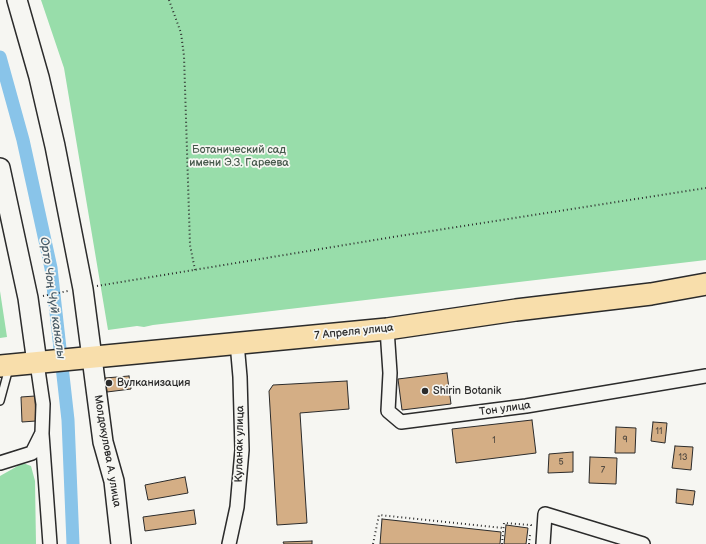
<!DOCTYPE html>
<meta charset="utf-8">
<style>
body{margin:0}
canvas{display:block;background:#f6f6f2}
</style>
<canvas width="706" height="544"></canvas>
<script>
const ctx = document.querySelector('canvas').getContext('2d');
ctx.lineJoin = 'round';
function paint(path, color) { ctx.fillStyle = color; ctx.fill(path, 'evenodd'); }
const toPath = rows => new Path2D(rows.map(r => 'M' + r).join(''));
function stroke(path, color, width, dash) { ctx.strokeStyle = color; ctx.lineWidth = width; ctx.lineCap = dash ? 'butt' : 'round'; ctx.setLineDash(dash || []); ctx.stroke(path); }
function drawText(font, color, halo, rows, align = 'center') {
  ctx.font = font + ' "Balsamiq Sans",sans-serif'; ctx.lineWidth = 3.5; ctx.setLineDash([]); ctx.textBaseline = 'middle'; ctx.strokeStyle = halo; ctx.fillStyle = color; for (const [text, x, y, turn = 0] of rows) {
    ctx.save(); ctx.translate(x, y); ctx.rotate((+turn || 0) * Math.PI / 180); ctx.textAlign = isNaN(turn) ? turn : align; if (halo) ctx.strokeText(text, 0, 0); ctx.fillText(text, 0, 0); ctx.restore();
  }
}
const green = toPath([
 [41,0,706,0,706,260,153,325,144,327,137,326,108,330,64,68],
 [0,291,7,337,0,338],
 [23,463,31,466,35,481,36,544,0,544,0,476]
]);
const canal = toPath([
 [0,57,23,140,51,268,68,420,73,544]
]);
const building = toPath([
 [447,373,451,404,402,410,398,379,447,373],
 [129,376,131,389,107,392,105,378,129,376],
 [347,381,349,409,300,413,307,523,277,525,269,391,273,385,347,381],
 [35,396,36,421,22,422,21,397,35,396],
 [532,420,536,453,456,463,452,429,532,420],
 [653,422,667,423,665,443,651,441,653,422],
 [616,427,636,428,635,453,615,453,616,427],
 [675,446,693,447,691,470,672,468,675,446],
 [573,452,573,472,548,473,549,454,573,452],
 [590,457,617,458,616,484,589,483,590,457],
 [185,477,188,493,148,500,145,485,185,477],
 [677,489,695,491,693,505,676,503,677,489],
 [194,510,196,524,145,531,143,517,194,510],
 [382,519,501,532,500,544,380,544,382,519],
 [506,525,528,528,526,544,504,544,506,525],
 [312,541,312,544,284,544,283,542,312,541]
]);
const path = toPath([
 [169,0,181,33,184,56,190,245,195,270],
 [97,286,393,237,706,188],
 [43,296,68,291],
 [373,544,379,515,503,528],
 [502,544,504,523,531,525,531,527],
 [529,544,530,535]
]);
const lane = toPath([
 [0,401,9,368]
]);
const street = toPath([
 [387,329,390,373,388,411,401,422,526,406,706,376],
 [42,434,50,544],
 [0,463,32,453,42,433,43,404,37,363],
 [229,544,237,507,242,450,240,377,237,343],
 [543,544,545,514,643,544]
]);
const secondary = toPath([
 [17,0,39,77,55,146,83,289,103,442,114,481,121,544],
 [0,168,28,298,37,363]
]);
const primary = toPath([
 [0,366,387,329,516,310,651,294,706,284]
]);
const markers = [
 [109,383,4,"#2b2b2b"],
 [425,391,4,"#2b2b2b"]
];
const numberNames = [
 ["11",659,432],
 ["9",625,440],
 ["1",494,441],
 ["13",683,458],
 ["5",561,463],
 ["7",603,471]
];
const parkNames = [
 ["Ботанический сад",239,150],
 ["имени Э.З. Гареева",239,163]
];
const streetNames = [
 ["7 Апреля улица",354,332,-6],
 ["Тон улица",505,409,-8],
 ["Куланак улица",240,444,-89],
 ["Молдокулова А. улица",107,451,80]
];
const poiNames = [
 ["Вулканизация",117,383],
 ["Shirin Botanik",433,391]
];
const waterNames = [
 ["Орто Чоң Чүй каналы",52,298,82]
];
paint(green, '#98ddaa');
stroke(canal, '#89c4e9', 13);
paint(building, '#d4ae85');
stroke(building, '#2b2b2b', 1);
stroke(lane, '#2b2b2b', 10);
stroke(street, '#2b2b2b', 16);
stroke(secondary, '#2b2b2b', 22);
stroke(primary, '#2b2b2b', 24);
stroke(path, '#2b2b2b', 2, [1, 3]);
stroke(lane, '#f6f6f2', 7);
stroke(street, '#f6f6f2', 13);
stroke(secondary, '#f6f6f2', 19);
stroke(primary, '#f8deab', 21);
for (const [x, y, r, color] of markers) { const dot = new Path2D(); dot.arc(x, y, r, 0, 2 * Math.PI); ctx.fillStyle = color; ctx.fill(dot); stroke(dot, '#f6f6f2', 1.5); }
drawText('9px', '#554c42', null, numberNames);
drawText('11px', '#46584b', '#f6f6f2', parkNames);
drawText('11px', '#2b2b2b', '#f6f6f2', streetNames);
drawText('11px', '#2b2b2b', '#f6f6f2', poiNames, 'left');
drawText('italic 12px', '#475964', '#f6f6f2', waterNames);
</script>
